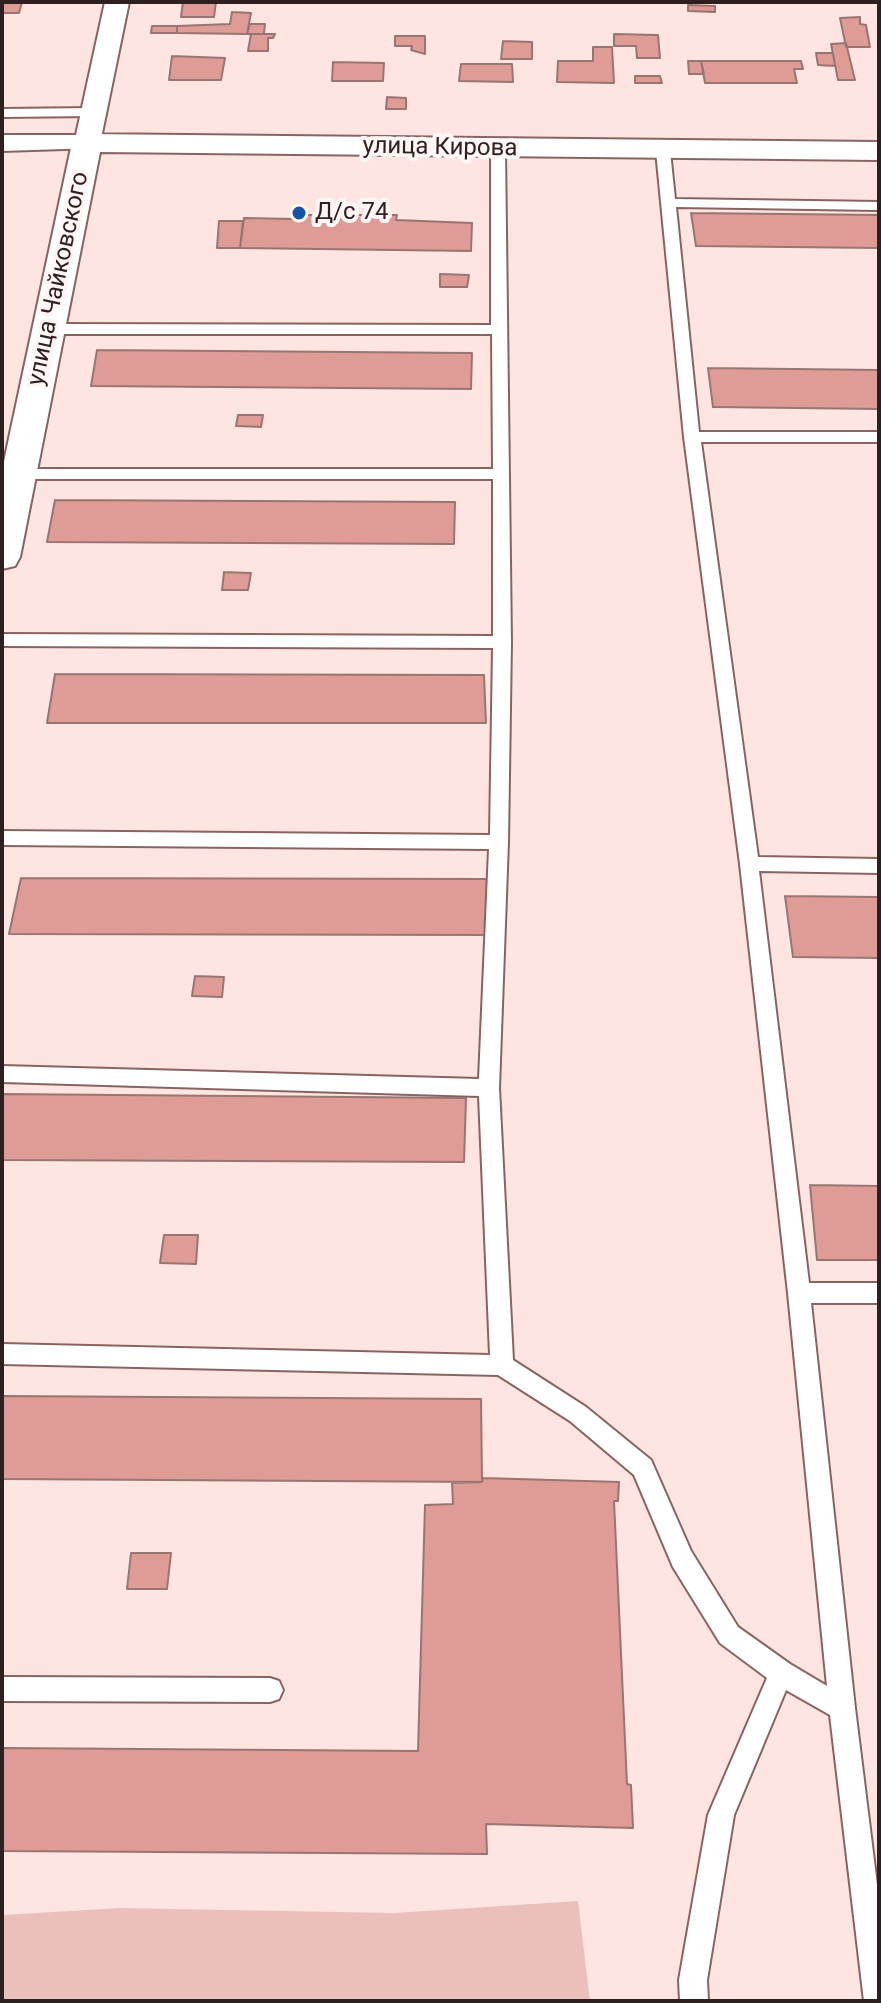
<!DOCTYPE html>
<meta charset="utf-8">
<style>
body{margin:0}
#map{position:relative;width:881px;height:2003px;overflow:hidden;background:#fee5e2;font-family:Roboto,sans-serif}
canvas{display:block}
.frame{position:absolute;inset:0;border:4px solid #2f201f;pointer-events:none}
</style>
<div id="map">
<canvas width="881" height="2003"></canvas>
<div class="frame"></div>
</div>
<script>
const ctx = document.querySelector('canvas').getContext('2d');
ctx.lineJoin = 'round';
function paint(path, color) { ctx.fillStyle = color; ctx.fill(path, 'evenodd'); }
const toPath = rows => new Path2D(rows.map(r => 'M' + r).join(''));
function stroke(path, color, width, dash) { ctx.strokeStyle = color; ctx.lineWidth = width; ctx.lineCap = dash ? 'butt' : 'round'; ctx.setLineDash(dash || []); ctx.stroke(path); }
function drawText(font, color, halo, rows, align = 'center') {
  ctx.font = font + ' Roboto,sans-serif'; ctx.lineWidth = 8; ctx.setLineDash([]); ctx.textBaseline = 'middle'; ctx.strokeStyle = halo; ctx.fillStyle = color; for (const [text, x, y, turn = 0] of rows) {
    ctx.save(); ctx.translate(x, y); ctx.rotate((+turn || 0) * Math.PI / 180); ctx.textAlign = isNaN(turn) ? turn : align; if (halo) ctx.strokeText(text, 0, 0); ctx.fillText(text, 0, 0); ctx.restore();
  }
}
const green = toPath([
 [578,1901,590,2001,2,2001,2,1915,121,1908,394,1913]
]);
const building = toPath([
 [2,2,22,2,19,13,2,13,2,2],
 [183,2,216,2,214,17,181,17,183,2],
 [688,5,715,6,715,12,688,11,688,5],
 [232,12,251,13,247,34,177,33,177,26,230,24,232,12],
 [860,17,860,24,866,25,870,47,846,47,840,18,860,17],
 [250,24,265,24,264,34,247,34,250,24],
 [152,26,177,26,177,33,151,33,152,26],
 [251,34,275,34,273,38,268,38,268,51,248,51,251,34],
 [614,34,658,35,660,58,637,58,636,46,614,46,614,34],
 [395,36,425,36,425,54,411,50,412,46,395,46,395,36],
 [503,41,532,42,532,59,501,59,503,41],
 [846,43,855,80,838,80,831,44,846,43],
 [593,47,612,47,614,83,557,82,558,61,593,61,593,47],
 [816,53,833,53,835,66,818,65,816,53],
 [172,56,225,58,221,80,169,80,172,56],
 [688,61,701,61,704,74,689,74,688,61],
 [701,61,801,61,803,69,794,69,797,83,705,83,701,61],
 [333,62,384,63,383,81,332,81,333,62],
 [461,64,512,64,513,82,459,81,461,64],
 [635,76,660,76,662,83,635,83,635,76],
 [387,97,406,98,406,109,386,109,387,97],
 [691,213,879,215,879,248,696,246,691,213],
 [295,215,397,215,396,220,472,223,471,251,240,248,244,218,294,219,295,215],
 [219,221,243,221,240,248,217,248,219,221],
 [440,274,469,275,467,287,440,287,440,274],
 [97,350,472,353,471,389,91,386,97,350],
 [708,368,879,370,879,409,713,407,708,368],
 [238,415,263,415,261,427,236,426,238,415],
 [55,500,455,502,454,544,47,542,55,500],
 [224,572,251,573,248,590,222,590,224,572],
 [55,674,484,675,486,723,47,723,55,674],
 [21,878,487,879,489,935,9,934,21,878],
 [785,896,879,897,879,958,793,957,785,896],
 [195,976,224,977,222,997,192,996,195,976],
 [2,1094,466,1098,464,1162,2,1160,2,1094],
 [810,1185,879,1186,879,1260,817,1260,810,1185],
 [164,1235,198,1235,196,1264,160,1263,164,1235],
 [2,1396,481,1399,482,1482,2,1479,2,1396],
 [483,1478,619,1482,618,1501,614,1501,627,1784,631,1785,633,1828,486,1824,487,1854,2,1851,2,1748,418,1751,425,1505,453,1504,452,1483,482,1482,483,1478],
 [131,1553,171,1553,167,1589,127,1589,131,1553]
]);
const lane = toPath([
 [2,109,94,108,101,112,94,116,2,117,2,109],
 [498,145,505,149,511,642,508,842,499,1088,513,1360,586,1407,651,1460,691,1551,738,1627,790,1664,827,1686,788,1293,740,864,684,437,656,151,663,147,670,151,675,199,879,202,879,210,676,207,699,432,879,432,879,442,701,442,758,857,879,859,879,873,759,871,809,1283,879,1283,879,1303,811,1303,855,1708,879,1901,879,2001,864,2001,830,1715,786,1690,734,1815,707,1980,708,2001,680,2001,679,1980,708,1815,767,1678,720,1643,673,1567,634,1475,570,1421,498,1375,2,1364,2,1344,490,1355,479,1096,2,1082,2,1066,479,1079,489,849,2,845,2,831,490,835,493,648,2,646,2,634,493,636,493,479,19,479,11,474,19,469,493,469,492,334,49,334,41,329,49,324,491,325,491,149,498,145],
 [2,1677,270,1678,279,1681,283,1690,279,1699,270,1702,2,1701,2,1677]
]);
const street = toPath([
 [105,2,129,2,100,143,96,148,2,151,2,135,76,135,105,2]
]);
const secondary = toPath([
 [87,134,879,142,879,160,100,152,20,557,15,566,2,569,2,471,72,143,76,137,87,134]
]);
const markers = [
 [299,213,8,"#1655a5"]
];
const farStreetnames = [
 ["улица Кирова",440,148,1],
 ["улица Чайковского",59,279,-78]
];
const farPoinames = [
 ["Д/с 74",315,213]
];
paint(green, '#ebc0bc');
paint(building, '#df9b96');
stroke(building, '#997572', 2);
stroke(lane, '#876461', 4);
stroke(street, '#876461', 4);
stroke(secondary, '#876461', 4);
paint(lane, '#fff');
paint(street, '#fff');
paint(secondary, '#fff');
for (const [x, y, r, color] of markers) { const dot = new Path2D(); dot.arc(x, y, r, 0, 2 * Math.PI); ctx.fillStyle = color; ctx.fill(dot); stroke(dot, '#fff6f6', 3); }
drawText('24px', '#2f201f', '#fff6f6', farStreetnames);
drawText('24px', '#2f201f', '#fff6f6', farPoinames, 'left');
</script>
